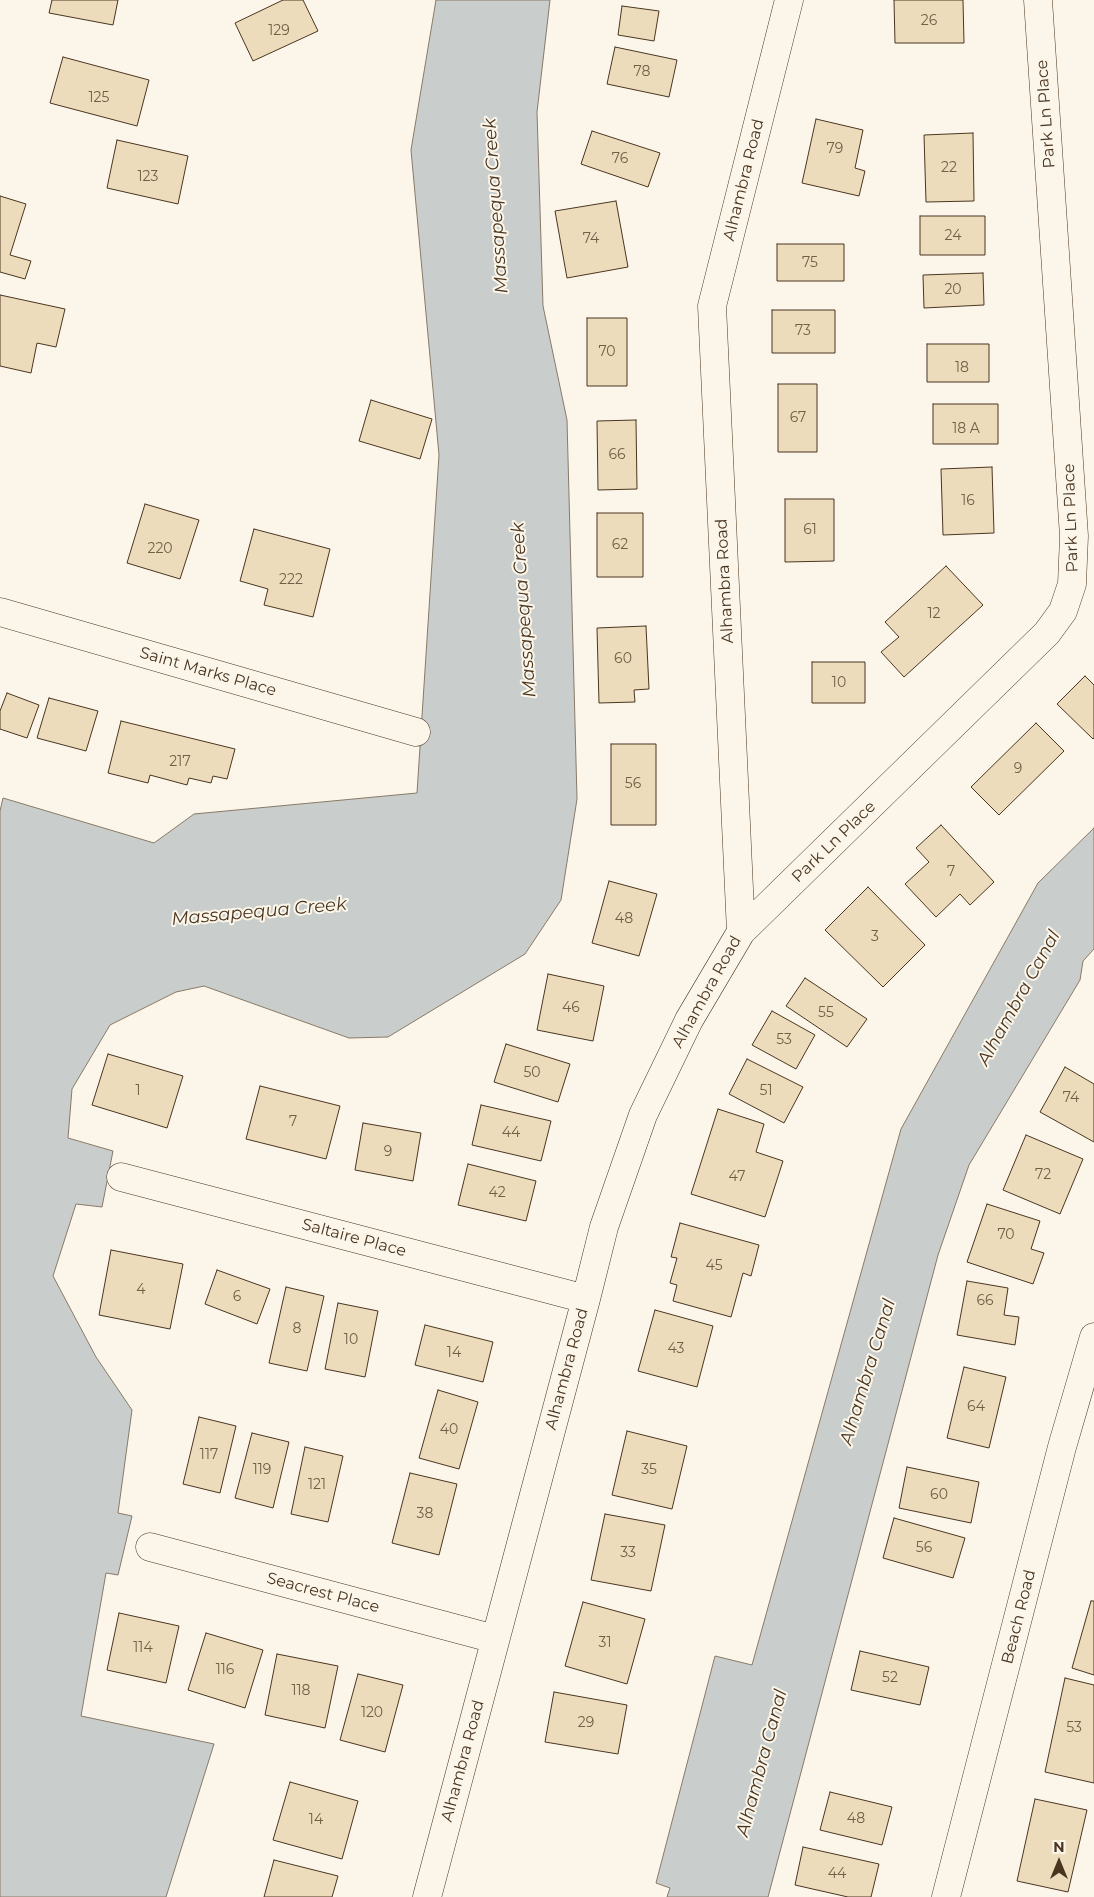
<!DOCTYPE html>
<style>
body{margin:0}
#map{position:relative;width:1094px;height:1897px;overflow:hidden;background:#fbf6e9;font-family:Montserrat,sans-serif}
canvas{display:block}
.north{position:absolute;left:1034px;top:1837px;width:50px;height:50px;-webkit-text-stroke:4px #fbf6e9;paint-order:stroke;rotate:0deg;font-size:14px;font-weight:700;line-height:20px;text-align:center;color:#4a3520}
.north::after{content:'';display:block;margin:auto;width:18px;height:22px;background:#4a3520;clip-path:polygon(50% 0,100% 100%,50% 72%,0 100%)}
</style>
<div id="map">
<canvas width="1094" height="1897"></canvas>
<div class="north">N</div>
</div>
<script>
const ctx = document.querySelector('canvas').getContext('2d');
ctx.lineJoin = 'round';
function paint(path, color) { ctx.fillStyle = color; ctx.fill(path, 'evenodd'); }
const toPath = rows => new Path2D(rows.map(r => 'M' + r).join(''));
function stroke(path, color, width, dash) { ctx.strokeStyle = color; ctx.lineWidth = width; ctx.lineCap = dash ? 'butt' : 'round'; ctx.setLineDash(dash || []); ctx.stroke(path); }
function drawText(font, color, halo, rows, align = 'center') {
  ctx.font = font + ' Montserrat,sans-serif'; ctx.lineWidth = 4; ctx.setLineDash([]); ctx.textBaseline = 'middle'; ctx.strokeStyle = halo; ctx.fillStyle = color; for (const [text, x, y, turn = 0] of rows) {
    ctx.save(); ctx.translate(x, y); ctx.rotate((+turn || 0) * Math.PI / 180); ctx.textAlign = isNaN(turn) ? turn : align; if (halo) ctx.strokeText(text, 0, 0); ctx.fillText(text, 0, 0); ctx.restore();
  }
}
const water = toPath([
 [436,0,550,0,537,112,543,306,567,420,577,799,561,900,525,954,388,1037,349,1038,204,986,176,992,110,1025,72,1089,68,1138,113,1151,102,1207,76,1204,53,1276,96,1357,132,1410,118,1513,132,1516,118,1575,106,1573,81,1716,214,1744,166,1897,0,1897,0,811,3,798,154,843,194,814,417,793,439,455,411,150,436,0],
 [1094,828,1094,949,1083,961,1080,980,969,1165,938,1255,768,1897,667,1897,670,1888,656,1883,715,1656,752,1665,901,1129,1038,883,1094,828]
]);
const building = toPath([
 [52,0,118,0,113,25,49,13,52,0],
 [283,0,303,0,318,31,253,61,235,23,283,0],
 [894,0,963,0,964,43,895,43,894,0],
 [622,6,659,11,654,41,618,35,622,6],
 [615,47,677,60,669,97,607,84,615,47],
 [63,57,149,80,137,126,50,103,63,57],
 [816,119,863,130,855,168,865,171,859,196,802,183,816,119],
 [592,131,660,153,648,187,581,164,592,131],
 [973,133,974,201,926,202,924,135,973,133],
 [117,140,188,156,178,204,107,188,117,140],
 [0,196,26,204,10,255,31,261,25,279,0,272,0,196],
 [616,201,628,267,567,278,555,211,616,201],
 [920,216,985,216,985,255,920,255,920,216],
 [777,244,844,244,844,281,777,281,777,244],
 [983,273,984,305,924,308,923,275,983,273],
 [0,295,65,309,56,347,37,343,31,373,0,366,0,295],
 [772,310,835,310,835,353,772,353,772,310],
 [587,318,627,318,627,386,587,386,587,318],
 [927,344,989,344,989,382,927,382,927,344],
 [778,384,817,384,817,452,778,452,778,384],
 [371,400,432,419,420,459,359,441,371,400],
 [933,404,998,404,998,444,933,444,933,404],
 [636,420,637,489,598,490,597,421,636,420],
 [992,467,994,533,943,535,941,469,992,467],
 [785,499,834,499,834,561,785,562,785,499],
 [145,504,199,520,180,579,127,563,145,504],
 [597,513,643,513,643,577,597,577,597,513],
 [254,529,330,549,313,617,264,605,268,589,240,581,254,529],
 [946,566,983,605,904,677,881,652,899,637,885,622,946,566],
 [646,626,649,689,634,690,635,702,599,703,597,628,646,626],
 [812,662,865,662,865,703,812,703,812,662],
 [1085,676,1094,685,1094,738,1093,739,1057,704,1085,676],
 [7,693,39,705,27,738,0,729,0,711,7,693],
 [49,698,98,711,86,751,37,738,49,698],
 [121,721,235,749,227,779,213,776,211,783,189,778,187,785,150,775,148,783,108,773,121,721],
 [1036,723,1064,751,999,815,971,787,1036,723],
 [611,744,656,744,656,825,611,825,611,744],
 [941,825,994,882,970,905,960,894,936,917,905,884,929,862,916,848,941,825],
 [609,881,657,894,639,956,592,943,609,881],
 [868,887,925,945,883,987,825,930,868,887],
 [548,974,604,986,593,1041,537,1030,548,974],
 [805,978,867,1019,847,1047,786,1006,805,978],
 [772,1011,815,1035,796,1069,752,1045,772,1011],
 [506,1044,570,1064,558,1102,494,1082,506,1044],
 [108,1054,183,1076,167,1128,92,1105,108,1054],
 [747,1059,803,1087,784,1123,729,1094,747,1059],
 [1065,1067,1094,1084,1094,1142,1040,1112,1065,1067],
 [260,1086,340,1106,326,1159,246,1139,260,1086],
 [481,1105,551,1121,541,1161,472,1145,481,1105],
 [718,1109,764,1124,756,1152,783,1161,765,1217,691,1194,718,1109],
 [363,1123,421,1133,413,1181,355,1170,363,1123],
 [1026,1135,1083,1159,1060,1214,1003,1190,1026,1135],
 [468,1164,536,1181,526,1221,458,1205,468,1164],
 [987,1204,1040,1221,1031,1249,1044,1253,1033,1284,967,1262,987,1204],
 [680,1223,759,1245,751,1276,743,1273,731,1317,673,1301,677,1285,670,1283,677,1258,671,1257,680,1223],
 [111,1250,183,1264,170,1329,99,1315,111,1250],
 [217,1270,270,1289,257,1324,205,1304,217,1270],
 [967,1281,1008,1288,1004,1315,1019,1317,1015,1345,957,1335,967,1281],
 [286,1287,324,1296,307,1371,269,1363,286,1287],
 [338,1303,378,1311,365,1377,325,1369,338,1303],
 [655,1310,713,1326,697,1387,638,1371,655,1310],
 [425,1325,493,1342,483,1382,415,1365,425,1325],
 [964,1367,1006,1377,989,1448,947,1438,964,1367],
 [438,1390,478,1402,459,1469,419,1458,438,1390],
 [199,1417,236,1426,220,1493,183,1484,199,1417],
 [627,1431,687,1446,672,1509,612,1495,627,1431],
 [252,1433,289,1442,273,1508,235,1498,252,1433],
 [305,1447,343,1456,328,1522,291,1514,305,1447],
 [907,1467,979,1482,971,1523,899,1508,907,1467],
 [410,1473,457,1484,439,1555,392,1543,410,1473],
 [605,1514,665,1525,651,1591,591,1580,605,1514],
 [894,1518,965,1538,953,1578,883,1558,894,1518],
 [1091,1601,1094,1601,1094,1675,1072,1668,1091,1601],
 [583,1602,645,1619,627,1684,565,1666,583,1602],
 [119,1613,179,1626,166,1683,107,1670,119,1613],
 [206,1633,263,1650,245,1708,188,1690,206,1633],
 [860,1651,929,1667,920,1705,851,1690,860,1651],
 [277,1654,338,1666,325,1728,265,1715,277,1654],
 [358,1674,403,1685,385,1752,340,1740,358,1674],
 [1065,1678,1094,1685,1094,1783,1045,1772,1065,1678],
 [554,1692,627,1705,618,1754,545,1742,554,1692],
 [290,1782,358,1801,342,1859,273,1840,290,1782],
 [830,1792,892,1807,882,1845,820,1830,830,1792],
 [1035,1799,1087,1810,1068,1892,1017,1881,1035,1799],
 [803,1847,879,1864,871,1897,848,1897,795,1885,803,1847],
 [274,1860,338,1876,332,1897,264,1897,274,1860]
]);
const minor = toPath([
 [0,612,416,732],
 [741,932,1047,633,1063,611,1072,584,1074,536,1038,0],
 [121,1177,586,1299],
 [150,1547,495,1639],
 [427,1897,586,1299,604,1227,643,1115,689,1020,741,932,712,306,789,0],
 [946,1897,1062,1447,1094,1337]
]);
const numberNames = [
 ["26",929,21],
 ["129",279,31],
 ["78",642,72],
 ["125",99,98],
 ["79",835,149],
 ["76",620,159],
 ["22",949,168],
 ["123",148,177],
 ["24",953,236],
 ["74",591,239],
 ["75",810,263],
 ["20",953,290],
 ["73",803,331],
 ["70",607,352],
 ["18",962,368],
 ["67",798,418],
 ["18 A",966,429],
 ["66",617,455],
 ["16",968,501],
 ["61",810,530],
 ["62",620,545],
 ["220",160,549],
 ["222",291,580],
 ["12",934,614],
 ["60",623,659],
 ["10",839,683],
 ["217",180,762],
 ["9",1018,769],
 ["56",633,784],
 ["7",951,872],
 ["48",624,919],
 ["3",875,937],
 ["46",571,1008],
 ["55",826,1013],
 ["53",784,1040],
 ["50",532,1073],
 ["1",138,1091],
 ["51",766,1091],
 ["74",1071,1098],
 ["7",293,1122],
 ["44",511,1133],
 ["9",388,1152],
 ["72",1043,1175],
 ["47",737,1177],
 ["42",497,1193],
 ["70",1006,1235],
 ["45",714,1266],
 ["4",141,1290],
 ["6",237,1297],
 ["66",985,1301],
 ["8",297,1329],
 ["10",351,1340],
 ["43",676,1349],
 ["14",454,1353],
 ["64",976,1407],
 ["40",449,1430],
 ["117",209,1455],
 ["119",262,1470],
 ["35",649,1470],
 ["121",317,1485],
 ["60",939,1495],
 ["38",425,1514],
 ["56",924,1548],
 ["33",628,1553],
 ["31",605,1643],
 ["114",143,1648],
 ["116",225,1670],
 ["52",890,1678],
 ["118",301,1691],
 ["120",372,1713],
 ["29",586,1723],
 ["53",1074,1728],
 ["48",856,1819],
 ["14",316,1820],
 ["44",837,1874]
];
const streetNames = [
 ["Park Ln Place",1046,114,-94],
 ["Alhambra Road",744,180,-76],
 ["Park Ln Place",1071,518,-92],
 ["Alhambra Road",725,581,-93],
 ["Saint Marks Place",208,672,16],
 ["Park Ln Place",834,842,-44],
 ["Alhambra Road",707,992,-61],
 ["Saltaire Place",354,1238,15],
 ["Alhambra Road",567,1369,-75],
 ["Seacrest Place",323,1593,15],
 ["Beach Road",1019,1617,-76],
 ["Alhambra Road",463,1761,-75]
];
const waterNames = [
 ["Massapequa Creek",496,206,-94],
 ["Massapequa Creek",524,610,-94],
 ["Massapequa Creek",259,912,-5],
 ["Alhambra Canal",1019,998,-61],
 ["Alhambra Canal",868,1372,-73],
 ["Alhambra Canal",762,1763,-75]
];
paint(water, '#c9cecd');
stroke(water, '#887966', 1);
paint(building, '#ecdcbc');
stroke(building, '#4a3520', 1);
stroke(minor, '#4a3520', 29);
stroke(minor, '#fbf6e9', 28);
drawText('14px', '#725f47', null, numberNames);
drawText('16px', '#4a3520', '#fbf6e9', streetNames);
drawText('italic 18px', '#4a3520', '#fbf6e9', waterNames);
</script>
